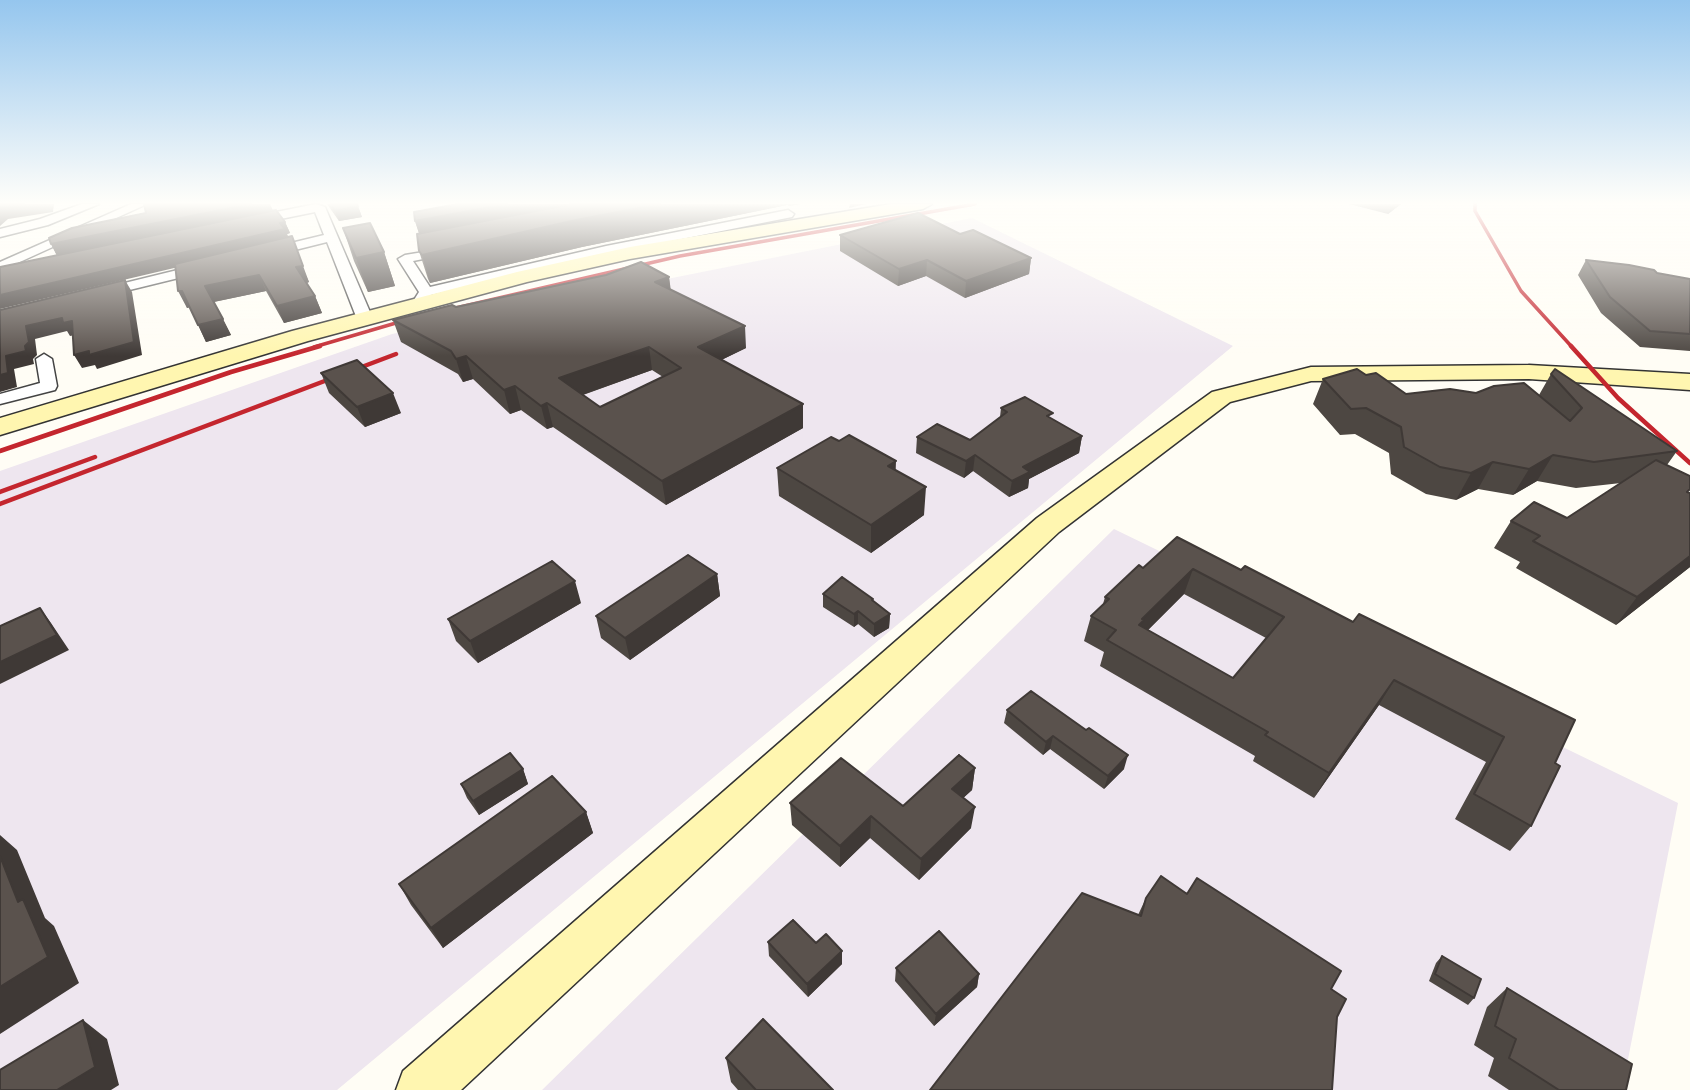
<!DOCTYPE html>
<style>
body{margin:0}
canvas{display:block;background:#fffdf5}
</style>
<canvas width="1690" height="1090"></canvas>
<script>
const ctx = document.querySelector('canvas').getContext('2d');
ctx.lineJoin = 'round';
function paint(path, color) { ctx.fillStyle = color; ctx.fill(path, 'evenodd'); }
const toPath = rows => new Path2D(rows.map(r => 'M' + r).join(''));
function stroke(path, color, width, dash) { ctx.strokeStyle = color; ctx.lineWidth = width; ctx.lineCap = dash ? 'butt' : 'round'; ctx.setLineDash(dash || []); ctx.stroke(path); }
const industrial = toPath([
 [972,218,1233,346,337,1090,0,1090,0,471,392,334],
 [1114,529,1678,803,1622,1090,542,1090]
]);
const street = toPath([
 [82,204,99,204,48,225,0,237,0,229,40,219,82,204],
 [131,204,147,204,0,271,0,262,131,204],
 [316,204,325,207,373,319,370,322,365,324,357,319,327,242,267,257,260,253,262,250,324,235,315,212,251,225,245,221,251,217,316,204],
 [788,210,794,214,792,217,606,254,431,295,424,306,419,307,412,303,419,292,398,259,405,255,454,247,454,253,413,261,430,287,606,246,788,210],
 [202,264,209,268,207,271,101,297,94,293,96,290,202,264],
 [44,354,52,359,57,386,55,390,0,404,0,394,40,383,36,359,44,354]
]);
const secondary = toPath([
 [891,204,932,204,923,209,630,259,527,282,308,341,0,435,0,418,292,331,517,272,630,247,891,204],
 [1529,365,1690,374,1690,390,1529,379,1311,381,1230,402,1059,532,461,1090,396,1090,403,1071,1037,518,1212,392,1311,367,1529,365]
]);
const railFar1 = toPath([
 [1475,204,1475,211,1521,291,1572,347],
 [447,310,680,256,975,204],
 [314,347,413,318]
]);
const rail = toPath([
 [1571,346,1618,398,1690,463],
 [0,451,231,372,320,346],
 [0,492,95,457],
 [0,504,396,354]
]);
const wall = toPath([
 [147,204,270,204,273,211,285,222,290,233,287,234,309,282,307,283,315,296,322,313,284,323,266,291,214,302,231,335,206,342,190,307,187,308,176,268,57,255,51,244,146,213],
 [327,204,357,204,362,217,339,221],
 [458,204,800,204,790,206,787,205,582,247,430,283,428,279,419,251,419,233,415,221],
 [1349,204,1401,204,1388,214],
 [343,228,384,252,395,286,368,292,354,261],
 [960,234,1031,258,1029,274,965,298,926,276,898,286,840,251,840,235],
 [1586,260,1690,279,1690,351,1640,347,1601,313,1578,275],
 [669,277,670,290,746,348,721,360,803,404,803,428,666,505,553,427,547,429,521,410,510,414,473,379,463,382,458,374,401,342,393,320,456,307],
 [652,370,663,377,600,407,583,395],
 [321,373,401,413,365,427,329,393],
 [1551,374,1677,451,1667,465,1690,567,1616,625,1516,568,1520,562,1494,548,1511,521,1567,518,1621,483,1576,488,1537,481,1513,495,1478,489,1456,500,1426,494,1391,474,1389,453,1355,434,1340,435,1313,404,1323,379,1366,375,1406,394,1476,393,1539,395],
 [1001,408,1052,419,1082,436,1079,453,1029,479,1028,488,1009,497,973,471,964,478,916,453,917,437,970,440,1000,417],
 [777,468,896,470,924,515,871,553,779,496],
 [1177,537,1555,763,1531,826,1510,851,1455,819,1486,762,1379,705,1314,798,1253,761,1255,756,1100,666,1104,652,1084,641,1091,616,1103,604,1105,597,1143,568],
 [1184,594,1266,638,1233,678,1148,630],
 [717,574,720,596,630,660,601,638,596,616],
 [823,594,873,599,873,602,890,614,889,628,874,637,858,624,854,627,823,607],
 [581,603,478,663,456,641,448,619],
 [1007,710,1086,730,1124,769,1104,789,1050,749,1043,755,1004,723],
 [975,768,972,790,963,798,971,828,919,880,870,838,840,867,792,825,790,803,903,806],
 [523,769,528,784,479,815,467,798,461,784],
 [586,812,593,833,443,948,411,905,399,884],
 [1146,898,1331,989,1337,1017,1138,915],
 [768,942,816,943,842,951,842,964,808,997,769,956],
 [1442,956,1474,998,1468,1005,1429,981,1436,963],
 [896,968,979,974,977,987,934,1026,895,981],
 [1507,988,1626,1090,1509,1090,1488,1076,1494,1058,1474,1045,1487,1007],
 [726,1058,833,1090,738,1090,731,1082]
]);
const shadedWall = toPath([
 [24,204,54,204,53,212,8,219,0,226,0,209,2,207],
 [251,204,270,204,273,211,57,256,51,244],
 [507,204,644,204,424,249,415,221],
 [660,204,787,205,582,247,430,283,422,255,576,220],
 [850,204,866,204,849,208],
 [1392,204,1401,204,1388,214],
 [358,206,362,217,339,221,335,211],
 [285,222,290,233,287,234,289,241,0,309,0,295],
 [292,236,309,282,303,284,296,267],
 [384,252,395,286,368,292,356,258],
 [1031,258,1029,274,965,298,966,281],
 [927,260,926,276,898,286,899,269],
 [259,275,266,291,213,302,205,286],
 [669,277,672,298,655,282],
 [125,280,132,292,142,355,97,369,95,365,82,368,74,355],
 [178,291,182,291,190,307,187,308],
 [315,296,322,313,284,323,277,306],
 [62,318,72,321,80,334,70,336,67,331,35,339,37,355,33,359,34,364,14,369,17,387,0,392,0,375,6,356,25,346,26,326],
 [223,319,231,335,206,342,198,325],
 [745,326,746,348,701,370,698,347],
 [649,347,652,370,565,401,559,378],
 [466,356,473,379,463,382,456,359],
 [515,386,521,410,510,414,504,390],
 [393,393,401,413,365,427,357,407],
 [547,403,553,427,547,429,541,406],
 [803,404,803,428,666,505,662,481],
 [1082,436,1079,453,1029,479,1028,488,1009,497,1012,481,1023,467],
 [975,455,973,471,964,478,966,461],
 [1553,455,1537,481,1513,495,1529,469],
 [896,461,895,489,888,466],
 [1493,462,1478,489,1456,500,1471,473],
 [926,487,924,515,871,553,871,525],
 [1690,556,1690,567,1616,625,1637,597],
 [1193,569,1184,594,1138,640,1139,625,1142,619],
 [717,574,720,596,630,660,625,638],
 [575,581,581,603,478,663,470,641],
 [40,608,51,623,69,650,0,684,0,662],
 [858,611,858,624,854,627,854,614],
 [890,614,889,628,874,637,874,624],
 [1394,680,1379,705,1314,798,1329,773],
 [1053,736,1050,749,1043,755,1046,742],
 [1128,755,1124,769,1104,789,1108,776],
 [975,768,972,790,949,811,952,789],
 [523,769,528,784,479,815,473,801],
 [975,807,971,828,919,880,921,859],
 [586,812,593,833,443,948,431,928],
 [871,816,870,838,840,867,840,846],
 [0,835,17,850,45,918,54,926,79,983,0,1034,0,987,18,902,0,856],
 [842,951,842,964,808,997,807,984],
 [979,974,977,987,934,1026,936,1014],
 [83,1020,107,1039,119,1085,111,1090,57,1090]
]);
const building = toPath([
 [0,204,24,204,2,207,0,209,0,204],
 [144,204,251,204,51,244,49,238,72,228,146,213,144,204],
 [331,204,357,204,358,206,335,211,331,204],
 [458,204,507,204,415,221,414,212,458,204],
 [572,204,660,204,576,220,422,255,419,251,417,234,572,204],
 [276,210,285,222,280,223,285,229,0,295,0,267,276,210],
 [918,213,960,234,973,230,1031,258,966,281,927,260,899,269,840,235,918,213],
 [370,223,384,252,356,258,343,228,370,223],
 [292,236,303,266,296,267,315,296,277,306,259,275,205,286,223,319,198,325,182,291,178,291,175,264,292,236],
 [1586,260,1629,265,1654,270,1657,273,1690,279,1690,334,1650,331,1610,297,1586,260],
 [641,262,669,277,655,282,745,326,698,347,803,404,662,481,547,403,541,406,515,386,504,390,466,356,456,359,451,351,393,320,452,305,456,307,606,275,641,262],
 [649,347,681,368,600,407,559,378,649,347],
 [125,280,134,342,89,355,89,351,74,355,72,321,63,323,62,318,26,326,29,342,25,346,26,351,6,356,8,373,0,375,0,310,125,280],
 [357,360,393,393,357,407,321,373,357,360],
 [1357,369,1366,375,1376,373,1406,394,1450,389,1476,393,1494,386,1524,383,1570,421,1582,408,1551,374,1555,369,1677,451,1594,462,1553,455,1529,469,1493,462,1471,473,1440,467,1404,447,1401,427,1366,408,1351,409,1323,379,1357,369],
 [1025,397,1053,413,1047,416,1082,436,1023,467,1030,472,1012,481,975,455,966,461,917,437,937,424,970,440,1007,412,1001,408,1025,397],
 [849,435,896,461,888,466,926,487,871,525,777,468,831,437,839,441,849,435],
 [1656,460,1690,476,1690,489,1687,492,1690,493,1690,556,1637,597,1533,541,1540,536,1511,521,1534,502,1567,518,1656,460],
 [1177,537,1241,570,1245,566,1353,622,1359,614,1575,720,1555,763,1560,766,1531,826,1474,794,1504,737,1394,680,1329,773,1265,735,1268,732,1107,640,1116,630,1091,616,1109,599,1105,597,1139,565,1143,568,1177,537],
 [1193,569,1284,617,1233,678,1139,625,1144,620,1142,619,1193,569],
 [688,555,717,574,625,638,596,616,688,555],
 [552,561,575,581,470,641,448,619,552,561],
 [842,577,873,599,872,600,890,614,874,624,858,611,854,614,823,594,842,577],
 [40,608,57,635,0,662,0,626,40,608],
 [1031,691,1086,730,1089,728,1128,755,1108,776,1053,736,1046,742,1007,710,1031,691],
 [510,753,523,769,473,801,461,784,510,753],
 [959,755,975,768,952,789,975,807,921,859,871,816,840,846,790,803,841,758,903,806,959,755],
 [552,776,586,812,431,928,399,884,552,776],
 [0,856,18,902,23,899,48,957,0,987,0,856],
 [1161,876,1187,894,1197,878,1341,971,1331,989,1346,999,1337,1017,1332,1090,930,1090,1082,893,1141,916,1146,898,1161,876],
 [793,920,816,943,826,934,842,951,807,984,768,942,793,920],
 [939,931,979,974,936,1014,896,968,939,931],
 [1442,956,1481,979,1474,998,1435,974,1442,956],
 [1507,988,1632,1064,1626,1090,1559,1090,1509,1058,1516,1039,1495,1026,1507,988],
 [763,1019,833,1090,756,1090,726,1058,763,1019],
 [83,1020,95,1067,57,1090,0,1090,0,1070,83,1020]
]);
paint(industrial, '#eee6ef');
stroke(street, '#444', 3);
stroke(secondary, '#333', 3);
paint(street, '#fff');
paint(secondary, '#fff6b0');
stroke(railFar1, '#c4262e', 3.5);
stroke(rail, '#c4262e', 4.5);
paint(wall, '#4d4742');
paint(shadedWall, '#3f3936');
paint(building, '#5a524d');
stroke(building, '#3f3936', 2);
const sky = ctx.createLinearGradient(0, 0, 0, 356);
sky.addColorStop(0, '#95c6ee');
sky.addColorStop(0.57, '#fffefa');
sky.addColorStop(1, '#fffefa00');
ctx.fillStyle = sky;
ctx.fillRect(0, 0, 1690, 356);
</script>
